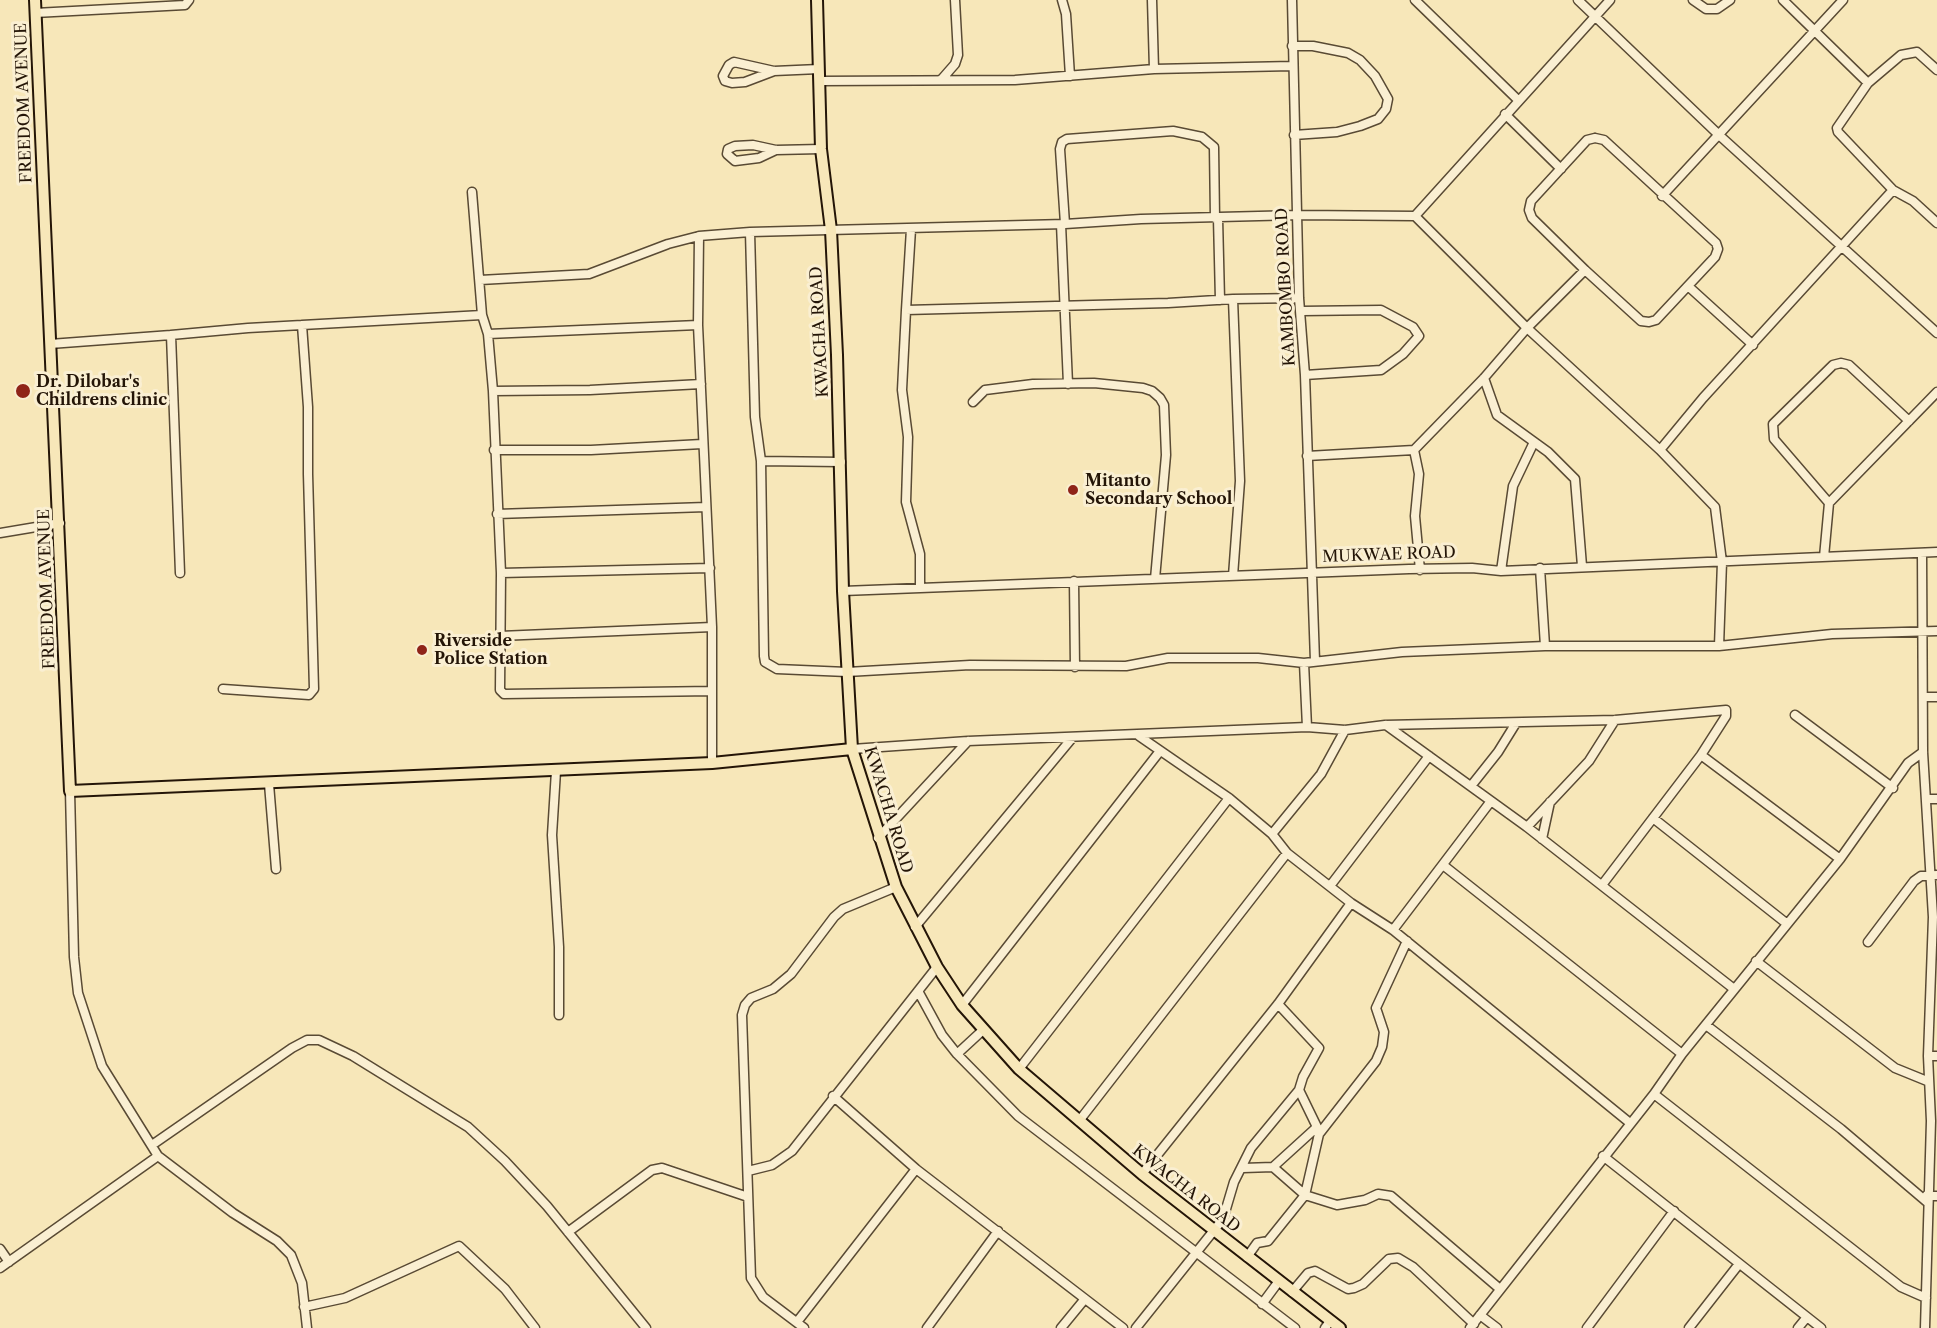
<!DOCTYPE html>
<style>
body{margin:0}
canvas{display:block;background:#f7e7b9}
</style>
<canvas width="1937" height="1328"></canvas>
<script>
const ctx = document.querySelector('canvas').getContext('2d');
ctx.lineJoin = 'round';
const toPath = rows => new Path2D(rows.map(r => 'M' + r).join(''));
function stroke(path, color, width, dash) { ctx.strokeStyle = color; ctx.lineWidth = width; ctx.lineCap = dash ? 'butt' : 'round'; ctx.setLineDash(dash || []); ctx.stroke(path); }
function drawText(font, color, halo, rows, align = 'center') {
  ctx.font = font + ' "Libre Caslon Text",serif'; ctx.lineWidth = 6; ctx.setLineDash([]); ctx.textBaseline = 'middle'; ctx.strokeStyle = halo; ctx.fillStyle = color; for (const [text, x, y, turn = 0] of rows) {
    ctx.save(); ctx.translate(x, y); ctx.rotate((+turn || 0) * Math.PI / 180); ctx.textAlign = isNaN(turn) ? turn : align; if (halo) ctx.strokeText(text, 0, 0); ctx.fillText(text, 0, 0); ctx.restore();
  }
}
const minor = toPath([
 [1062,0,1066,14,1070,76],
 [1152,0,1154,69],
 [1292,0,1299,298,1305,375,1315,661],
 [1415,0,1518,100],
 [1578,0,1719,135,1937,333],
 [1693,0,1706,9,1717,9,1730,0],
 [1783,0,1868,83],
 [35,13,185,5,189,0],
 [1292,46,1313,46,1348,53,1360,60,1375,76,1388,99,1386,109,1378,119,1360,126,1337,132,1294,135],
 [1937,70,1917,52,1901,55,1868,83,1837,128,1838,132,1893,190,1913,201,1937,223],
 [774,71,745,82,732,83,725,81,723,76,729,65,734,62,774,71,819,69],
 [941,80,955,64,958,55,955,0],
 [820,81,1015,80,1154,69,1292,66],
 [1505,114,1561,169],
 [1595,138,1604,140,1716,243,1718,249,1715,257,1656,320,1649,322,1641,321,1585,270,1532,218,1529,210,1531,201,1587,140,1595,138],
 [776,150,759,158,735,161,727,154,728,149,735,146,753,145,776,150,821,149],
 [472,192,482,315,488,334,493,391],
 [1662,196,1843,0],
 [1415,216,1610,0],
 [1218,218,1220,300],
 [1061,224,1068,384],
 [1065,224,1060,149,1062,142,1067,139,1173,131,1202,137,1214,147,1215,218],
 [911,229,906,310,1168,303,1233,299],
 [750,232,755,417,761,461,764,656,765,662,777,669,847,672],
 [699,236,698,325,712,627,712,763],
 [480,280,589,274,668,244,699,236,750,232,1065,224,1141,219,1298,215,1415,216,1527,328,1660,450,1715,507,1722,562,1719,646],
 [1688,286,1753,345],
 [906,310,902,390,908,437,906,502,920,554,920,588],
 [1302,311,1381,310,1413,327,1419,336,1403,354,1381,370,1305,375],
 [488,334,698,325],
 [171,335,248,328,482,315],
 [50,344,171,335,180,573],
 [1484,378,1497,415,1548,452,1575,479,1582,566],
 [701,384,590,390,493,391,501,573,500,690,504,694,712,691],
 [973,402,985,390,1033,384,1094,383,1143,388,1152,391,1160,398,1164,405,1166,455,1155,579],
 [494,450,591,450,702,444],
 [1414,450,1419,474,1415,516,1420,570],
 [1660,450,1703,398,1893,190],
 [1307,456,1414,450,1484,378,1527,328,1585,270],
 [761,461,841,462],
 [1829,503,1774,439,1773,424,1833,365,1841,363,1849,365,1909,421],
 [497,514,706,507],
 [0,533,60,523],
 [1922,553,1923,752,1933,917,1928,1056,1931,1121,1925,1328],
 [1824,557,1829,503,1937,392],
 [1540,568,1545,646],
 [1501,571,1513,486,1534,442],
 [501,573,710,568],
 [1233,576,1240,481,1233,299,1299,298],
 [1074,581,1075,667],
 [843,591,1409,569,1472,568,1501,571,1937,552],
 [500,636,712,627],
 [1304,663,1307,727],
 [847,672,970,665,1126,666,1168,658,1258,658,1304,663,1402,652,1545,646,1719,646,1832,634,1937,631],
 [223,689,309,695,314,689,308,474,308,407,302,325],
 [1923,697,1937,697],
 [1795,715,1893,788],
 [1386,725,1527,827,1734,989],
 [1139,736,1229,798,1272,834,1287,853,1351,903,1393,930,1630,1123],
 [852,749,968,741,1307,727,1345,730,1385,725,1615,720,1726,710,1726,716,1701,755,1602,885],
 [1701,755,1840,859],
 [556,771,552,835,559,947,559,1015],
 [269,784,276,869],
 [1471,786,1498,752,1516,723],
 [70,791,74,957,78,993,102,1066,158,1156,233,1213,277,1241,291,1255,302,1283,307,1328],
 [1926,799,1937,799],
 [1653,818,1786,923],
 [1527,827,1589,761,1615,720],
 [1272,834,1321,774,1345,730],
 [878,838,968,741],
 [1542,839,1550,802],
 [1443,865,1682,1054],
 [1330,886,1429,756],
 [915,927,1073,737],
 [1393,930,1491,801],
 [1868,942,1914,881,1921,876,1937,875],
 [1756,961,1895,1068,1927,1081],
 [918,991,942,1035,957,1054,1018,1116,1295,1328],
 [962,1005,1160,751],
 [1706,1025,1841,1129,1927,1202],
 [957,1054,983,1030],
 [1928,1056,1937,1056],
 [1019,1069,1229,798],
 [1654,1094,1901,1287,1926,1298],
 [833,1096,916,1169,1123,1328],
 [1079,1121,1287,853],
 [152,1145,292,1048,307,1040,319,1040,353,1056,468,1127,505,1161,547,1206,646,1328],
 [1603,1156,1821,1328],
 [1273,1167,1317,1127,1299,1090,1303,1077,1319,1048,1278,1004],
 [1243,1168,1273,1167,1305,1195,1337,1205,1365,1200,1378,1194,1391,1196,1500,1289],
 [748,1171,772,1165,792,1151,937,967],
 [1142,1174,1278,1004,1351,903],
 [1927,1195,1937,1196],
 [568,1232,652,1170,662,1168,748,1197],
 [0,1249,9,1262],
 [1247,1257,1257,1243,1268,1241,1305,1195,1319,1134,1376,1061,1382,1047,1384,1032,1376,1008,1407,941],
 [0,1268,158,1156],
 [1292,1292,1308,1273,1315,1271,1348,1289,1354,1288,1363,1284,1389,1259,1398,1258,1413,1267,1474,1324],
 [1262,1304,1279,1281],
 [304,1307,345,1298,459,1246,505,1289,535,1328],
 [1480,1315,1497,1328],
 [797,1322,916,1169],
 [804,1328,763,1297,751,1278,742,1015,745,1005,751,998,773,989,791,974,834,917,843,909,896,887],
 [927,1328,998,1231],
 [1061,1328,1084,1300],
 [1136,1328,1223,1219,1234,1182,1251,1148,1299,1090],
 [1325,1328,1330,1321],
 [1470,1328,1654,1094,1682,1054,1840,859,1908,763,1923,752],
 [1587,1328,1674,1211],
 [1689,1328,1739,1264],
 [1798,1328,1807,1317]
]);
const major = toPath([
 [35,0,70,791,712,763,852,749],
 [817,0,821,149,831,230,837,355,843,591,852,749,896,887,937,967,962,1005,1019,1069,1142,1174,1340,1328]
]);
const markers = [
 [23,391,8,"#8f2418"],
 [1073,490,6,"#8f2418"],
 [422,650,6,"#8f2418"]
];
const streetNames = [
 ["FREEDOM AVENUE",24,103,-92],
 ["KAMBOMBO ROAD",1286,287,-93],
 ["KWACHA ROAD",820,332,-93],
 ["MUKWAE ROAD",1389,555,-2],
 ["FREEDOM AVENUE",47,589,-92],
 ["KWACHA ROAD",888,810,73],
 ["KWACHA ROAD",1186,1189,38]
];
const poiNames = [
 ["Dr. Dilobar's",36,382],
 ["Childrens clinic",36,400],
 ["Mitanto",1085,481],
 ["Secondary School",1085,499],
 ["Riverside",434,641],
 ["Police Station",434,659]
];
stroke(minor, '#594a34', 11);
stroke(major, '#241507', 14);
stroke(minor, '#faefd2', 8);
stroke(major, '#f7e7b9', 10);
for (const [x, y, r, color] of markers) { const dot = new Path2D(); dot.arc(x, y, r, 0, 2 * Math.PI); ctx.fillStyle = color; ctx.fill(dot); stroke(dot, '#faefd2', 2); }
drawText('16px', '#241507', '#faefd2', streetNames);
drawText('bold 16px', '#241507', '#faefd2', poiNames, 'left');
</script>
